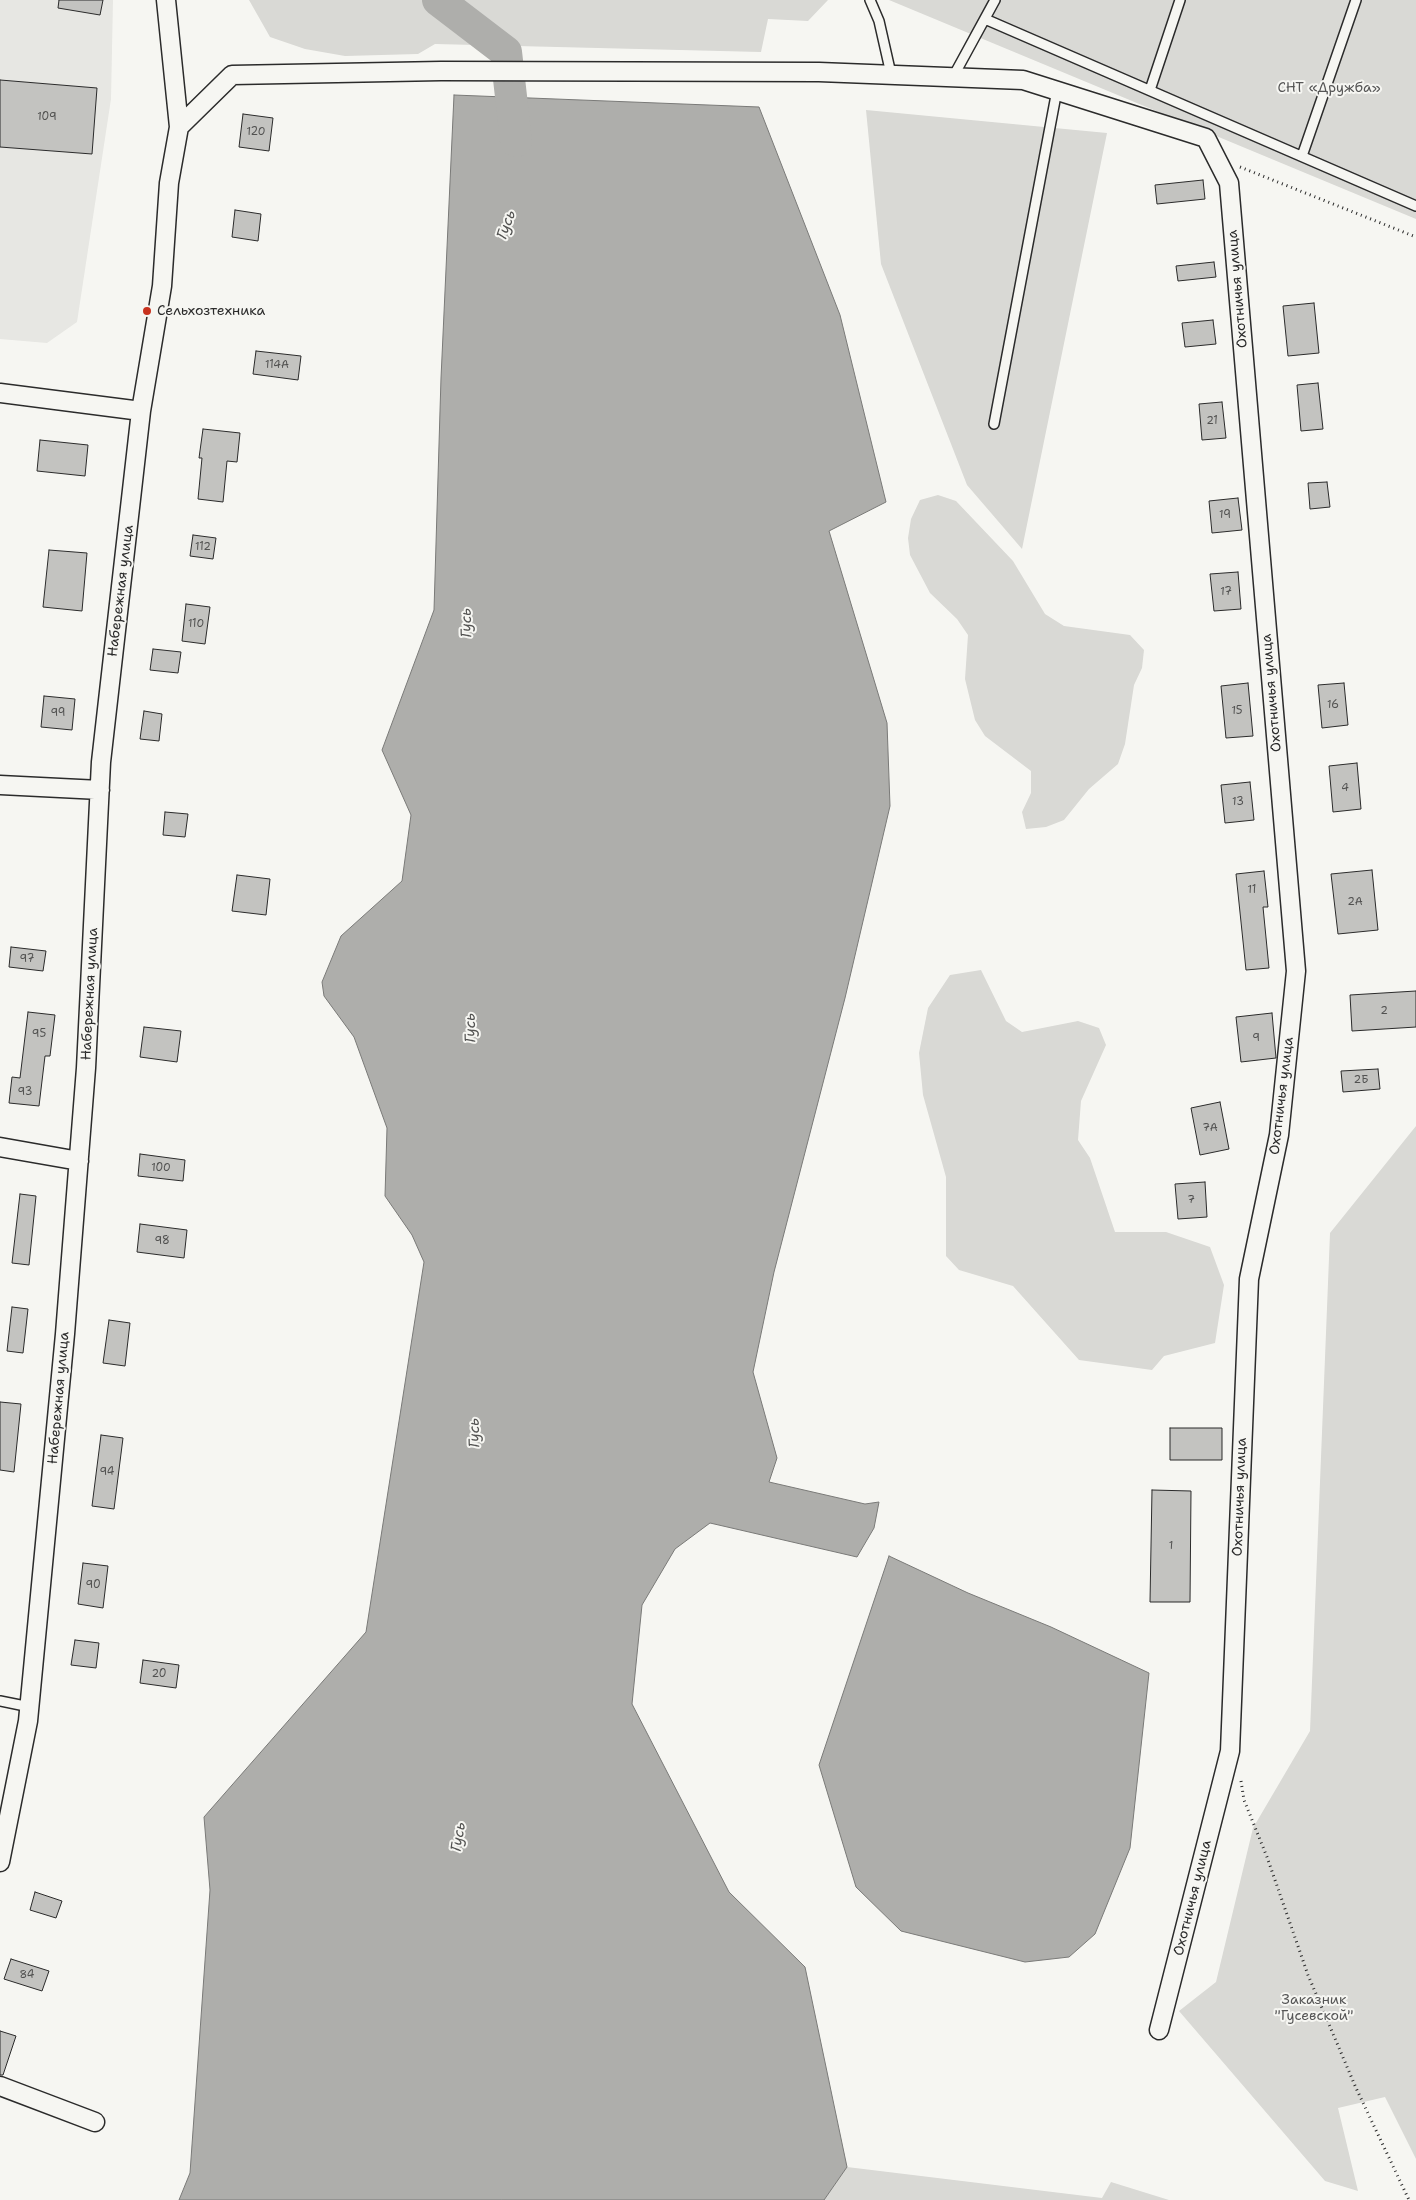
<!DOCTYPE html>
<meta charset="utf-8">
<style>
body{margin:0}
canvas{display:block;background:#f6f6f2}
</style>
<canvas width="1416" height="2200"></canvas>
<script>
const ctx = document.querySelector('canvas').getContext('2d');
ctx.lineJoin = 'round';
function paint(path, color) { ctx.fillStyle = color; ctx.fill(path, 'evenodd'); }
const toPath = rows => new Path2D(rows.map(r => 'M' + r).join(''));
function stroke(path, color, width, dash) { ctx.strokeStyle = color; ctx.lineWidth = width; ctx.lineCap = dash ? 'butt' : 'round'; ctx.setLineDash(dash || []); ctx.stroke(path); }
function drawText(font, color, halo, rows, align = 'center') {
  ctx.font = font + ' "Shantell Sans",sans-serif'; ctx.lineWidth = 4; ctx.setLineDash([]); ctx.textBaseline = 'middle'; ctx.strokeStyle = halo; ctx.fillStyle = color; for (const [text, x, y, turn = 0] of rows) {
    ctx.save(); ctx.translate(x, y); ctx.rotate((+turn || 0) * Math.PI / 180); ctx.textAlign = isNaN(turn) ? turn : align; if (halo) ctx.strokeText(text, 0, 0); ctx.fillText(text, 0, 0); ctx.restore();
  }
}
const built = toPath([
 [0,0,113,0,111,99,77,322,47,343,0,339]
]);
const green = toPath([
 [249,0,828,0,808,21,768,19,761,52,435,44,418,54,345,56,305,49,270,37],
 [889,0,1416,0,1416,219],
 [866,110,1107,133,1022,549,967,485,881,264],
 [938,495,956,501,1013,561,1045,614,1064,626,1130,635,1144,650,1142,668,1134,685,1125,744,1118,764,1089,789,1064,820,1046,827,1026,829,1022,812,1031,793,1031,771,985,736,975,720,965,679,968,635,957,619,930,593,910,555,908,538,911,519,920,500],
 [981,970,1006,1021,1022,1032,1078,1021,1099,1028,1106,1045,1081,1101,1078,1140,1090,1158,1115,1232,1166,1232,1210,1247,1224,1285,1215,1343,1164,1356,1152,1370,1079,1360,1013,1286,959,1270,946,1256,946,1177,923,1095,919,1053,928,1008,950,975],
 [1416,1126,1416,2159,1385,2097,1338,2108,1358,2191,1325,2181,1179,2011,1216,1982,1253,1828,1310,1731,1330,1233],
 [847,2167,1102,2198,1111,2182,1169,2200,824,2200]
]);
const water = toPath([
 [454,95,759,107,840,315,886,502,829,531,887,723,890,806,845,998,774,1272,753,1372,777,1458,769,1482,865,1504,879,1502,874,1528,857,1557,710,1523,675,1549,642,1605,632,1704,729,1892,805,1967,847,2167,824,2200,179,2200,190,2173,210,1890,204,1817,366,1632,424,1262,412,1235,385,1196,387,1128,354,1037,324,996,322,982,341,936,402,881,411,815,382,750,434,610,441,378,454,95],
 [889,1556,968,1593,1051,1627,1149,1673,1130,1848,1095,1934,1069,1957,1025,1962,901,1931,856,1887,819,1765,889,1556]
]);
const river = toPath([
 [438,0,506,52,516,141]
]);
const building = toPath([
 [59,0,103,0,100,15,58,8,59,0],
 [0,80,97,88,92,154,0,147,0,80],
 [243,114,273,118,269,151,239,147,243,114],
 [1203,180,1205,199,1157,204,1155,185,1203,180],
 [235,210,261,214,258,241,232,237,235,210],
 [1214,262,1216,277,1178,281,1176,266,1214,262],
 [1314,303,1319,353,1288,356,1283,306,1314,303],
 [1213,320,1216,344,1185,347,1182,323,1213,320],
 [256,351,301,356,298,380,253,374,256,351],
 [1318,383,1323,429,1301,431,1297,385,1318,383],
 [1222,402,1226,438,1202,440,1199,404,1222,402],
 [203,429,240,433,237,462,227,461,223,502,198,499,202,458,199,458,203,429],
 [40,440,88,445,85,476,37,471,40,440],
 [1327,482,1330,507,1310,509,1308,483,1327,482],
 [1238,498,1242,530,1212,533,1209,501,1238,498],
 [193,535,216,538,213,559,190,556,193,535],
 [49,550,87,553,82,611,43,607,49,550],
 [1238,572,1241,609,1214,611,1210,574,1238,572],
 [186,604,210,607,205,644,182,641,186,604],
 [153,649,181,652,178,673,150,670,153,649],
 [1248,683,1253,736,1226,738,1221,686,1248,683],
 [1344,683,1348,725,1322,728,1318,685,1344,683],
 [44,696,75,699,72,730,41,727,44,696],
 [144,711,162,714,159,741,140,739,144,711],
 [1357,763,1361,809,1333,812,1329,766,1357,763],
 [1250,782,1254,820,1225,823,1221,785,1250,782],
 [165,812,188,814,185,837,163,835,165,812],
 [1372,870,1378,930,1338,934,1331,874,1372,870],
 [1264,871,1268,907,1263,907,1269,968,1246,970,1236,874,1264,871],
 [237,875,270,879,266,915,232,911,237,875],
 [11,947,46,951,43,971,9,967,11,947],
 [1416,991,1416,1027,1352,1031,1350,995,1416,991],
 [28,1012,55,1015,50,1056,45,1056,39,1106,9,1103,12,1077,20,1078,28,1012],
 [1272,1013,1276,1058,1241,1062,1236,1017,1272,1013],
 [144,1027,181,1031,177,1062,140,1057,144,1027],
 [1378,1069,1380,1089,1343,1092,1341,1071,1378,1069],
 [1220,1102,1229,1149,1200,1155,1191,1108,1220,1102],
 [140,1154,185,1160,183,1181,138,1176,140,1154],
 [1205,1182,1207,1217,1178,1219,1175,1184,1205,1182],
 [20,1194,36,1196,29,1265,12,1263,20,1194],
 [140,1224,187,1230,184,1258,137,1252,140,1224],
 [12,1307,28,1309,23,1353,7,1351,12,1307],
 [109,1320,130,1323,125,1366,103,1363,109,1320],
 [0,1402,21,1404,14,1472,0,1470,0,1402],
 [1170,1428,1222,1428,1222,1460,1170,1460,1170,1428],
 [101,1435,123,1438,114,1509,92,1506,101,1435],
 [1152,1490,1191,1491,1190,1602,1150,1602,1152,1490],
 [83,1563,108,1566,103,1608,78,1604,83,1563],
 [75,1640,99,1643,96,1668,71,1665,75,1640],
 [143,1660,179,1665,176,1688,140,1683,143,1660],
 [35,1892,62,1901,56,1918,30,1910,35,1892],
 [11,1959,49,1971,42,1991,4,1979,11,1959],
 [0,2031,16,2036,3,2075,0,2075,0,2031]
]);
const path = toPath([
 [1240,167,1416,237],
 [1241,1781,1244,1800,1267,1857,1308,1975,1356,2088,1409,2200]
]);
const lane = toPath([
 [870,0,879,21,891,74],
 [985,19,1416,206],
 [953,77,995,0],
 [1150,90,1180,0],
 [1302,156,1356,0],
 [994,424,1057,90],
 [0,1701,30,1707]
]);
const street = toPath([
 [179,127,232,75,441,71,819,72,1023,80,1206,138,1229,183,1296,971,1279,1135,1249,1279,1230,1751,1159,2030],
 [0,393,141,411],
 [0,785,100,790],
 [0,1147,79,1161],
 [0,1862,28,1721,65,1334,86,1068,101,762,141,411,162,286,169,183,179,127,166,0],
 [0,2086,95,2122]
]);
const markers = [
 [147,311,5,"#c8321e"]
];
const numberNames = [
 ["109",47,117],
 ["120",256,132],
 ["114А",277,365],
 ["21",1212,421],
 ["19",1225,515],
 ["112",203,547],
 ["17",1226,592],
 ["110",196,624],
 ["16",1333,705],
 ["15",1237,711],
 ["99",58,713],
 ["4",1345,788],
 ["13",1238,802],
 ["11",1252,890],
 ["2А",1355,902],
 ["97",27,959],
 ["2",1384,1011],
 ["95",39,1034],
 ["9",1256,1038],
 ["2Б",1361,1080],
 ["93",25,1092],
 ["7А",1210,1128],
 ["100",161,1168],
 ["7",1191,1200],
 ["98",162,1241],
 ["94",107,1472],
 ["1",1171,1546],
 ["90",93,1585],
 ["20",159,1674],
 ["84",27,1975]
];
const parkNames = [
 ["СНТ «Дружба»",1329,88],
 ["Заказник",1314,2000],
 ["\"Гусевской\"",1314,2016]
];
const streetNames = [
 ["Охотничья улица",1238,289,-95],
 ["Набережная улица",121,591,-83],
 ["Охотничья улица",1272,693,-95],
 ["Набережная улица",90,994,-87],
 ["Охотничья улица",1282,1096,-83],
 ["Набережная улица",59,1398,-85],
 ["Охотничья улица",1240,1497,-88],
 ["Охотничья улица",1193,1898,-76]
];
const poiNames = [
 ["Сельхозтехника",157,311]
];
const waterNames = [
 ["Гусь",507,225,-71],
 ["Гусь",467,623,-91],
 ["Гусь",471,1028,-91],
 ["Гусь",475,1433,-91],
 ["Гусь",459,1837,-81]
];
paint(built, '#e7e7e3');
paint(green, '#d9d9d5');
paint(water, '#aeaeab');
stroke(water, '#7a7a78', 1);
stroke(river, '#aeaeab', 32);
paint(building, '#c3c3c0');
stroke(building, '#2b2b2b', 1);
stroke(lane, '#2b2b2b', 12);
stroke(street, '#2b2b2b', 21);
stroke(path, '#2b2b2b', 3, [1, 4]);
stroke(lane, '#f6f6f2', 9);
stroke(street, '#f6f6f2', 18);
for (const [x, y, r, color] of markers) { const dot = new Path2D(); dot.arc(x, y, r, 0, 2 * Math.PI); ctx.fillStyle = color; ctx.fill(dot); stroke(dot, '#f6f6f2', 2); }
drawText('11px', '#515150', null, numberNames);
drawText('14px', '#565656', '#f6f6f2', parkNames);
drawText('14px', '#2b2b2b', '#f6f6f2', streetNames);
drawText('14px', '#2b2b2b', '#f6f6f2', poiNames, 'left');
drawText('italic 15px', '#525251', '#f6f6f2', waterNames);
</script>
